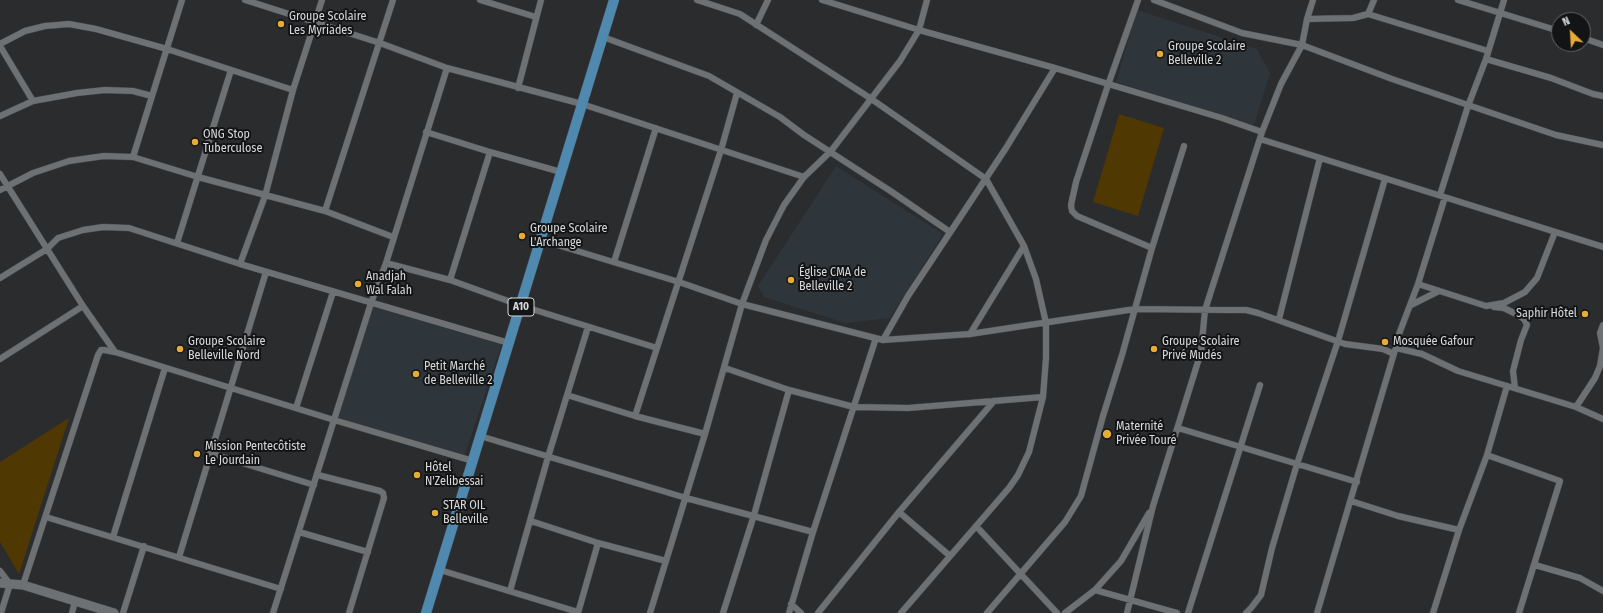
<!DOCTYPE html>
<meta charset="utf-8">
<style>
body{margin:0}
#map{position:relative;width:1603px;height:613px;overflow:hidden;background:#2a2c2e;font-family:"Fira Sans Condensed",sans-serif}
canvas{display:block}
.north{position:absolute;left:1551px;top:12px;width:40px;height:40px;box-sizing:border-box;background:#131415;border:1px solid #616364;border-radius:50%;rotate:335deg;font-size:11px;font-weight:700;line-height:16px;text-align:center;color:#d7d9da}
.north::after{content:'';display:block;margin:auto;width:14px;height:18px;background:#e6ac36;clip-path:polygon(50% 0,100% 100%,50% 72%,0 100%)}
</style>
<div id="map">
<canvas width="1603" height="613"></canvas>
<div class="north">N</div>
</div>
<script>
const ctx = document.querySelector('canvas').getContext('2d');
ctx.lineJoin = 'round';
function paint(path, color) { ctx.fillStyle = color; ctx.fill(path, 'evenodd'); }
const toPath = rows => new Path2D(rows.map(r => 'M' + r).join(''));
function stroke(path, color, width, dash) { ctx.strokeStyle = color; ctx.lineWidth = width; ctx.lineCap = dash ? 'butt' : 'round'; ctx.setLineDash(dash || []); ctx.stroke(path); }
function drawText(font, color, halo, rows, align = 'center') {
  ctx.font = font + ' "Fira Sans Condensed",sans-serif'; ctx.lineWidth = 4; ctx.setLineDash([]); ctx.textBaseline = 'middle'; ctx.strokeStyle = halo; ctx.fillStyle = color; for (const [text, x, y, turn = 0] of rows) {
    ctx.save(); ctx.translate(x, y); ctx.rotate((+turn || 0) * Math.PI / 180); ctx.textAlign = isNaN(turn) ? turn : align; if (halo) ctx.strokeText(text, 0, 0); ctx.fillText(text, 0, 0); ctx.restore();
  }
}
const built = toPath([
 [1137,10,1257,49,1270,73,1254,125,1116,82],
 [836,166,943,234,890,318,845,323,764,297,758,286],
 [372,305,502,343,464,457,338,419]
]);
const green = toPath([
 [1119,114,1164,128,1138,216,1093,202],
 [69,418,19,574,0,542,0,462]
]);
const street = toPath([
 [245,0,380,43,447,68,582,104,804,177],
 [480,0,536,17],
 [697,0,740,14,870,98,986,179,1024,246,1036,279,1046,323,1046,358,1043,397,1029,452,1018,475,1009,488,901,613],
 [822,0,919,30,1055,68,1222,118,1262,132],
 [1138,0,1108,85,1076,182,1071,205,1072,211,1077,216,1152,248],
 [1154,0,1242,33,1302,45,1392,79,1556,135,1603,145],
 [1458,0,1559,31],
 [1368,14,1488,51],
 [1307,19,1353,18,1368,14,1374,0],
 [756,25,768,0],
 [603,37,709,76,780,117,804,135,892,192,950,232],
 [1583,38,1603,45],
 [0,44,25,31,45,26,69,24,96,29,167,49,293,90],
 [0,46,33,101],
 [1486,59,1551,78,1593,94,1603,96],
 [518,88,541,0],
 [0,116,33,101,77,93,105,90,133,91,152,96],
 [426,132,490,152,561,172],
 [1260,139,1603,247],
 [133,157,182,0],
 [0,174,83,306,115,352],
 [0,190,33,173,69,161,104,156,133,157,198,177,325,211,393,237],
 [1440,195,1468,106,1486,59,1504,0],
 [1445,197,1418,284,1396,342,1396,348,1422,354,1458,371,1576,407,1603,419],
 [325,211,393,0],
 [541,240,679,282,742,304,883,340,970,334,1135,309,1228,310,1246,310,1258,313,1345,344,1383,349,1394,354],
 [177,243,231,70],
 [614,262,656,128],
 [386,263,450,280,522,306,657,348],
 [240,264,265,196,293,90,322,0],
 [0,278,47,249,58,238,83,230,103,227,129,228,240,264,509,343],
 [450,280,490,152],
 [1418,284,1486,306,1504,303,1525,292,1537,278,1555,232],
 [1411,305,1439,291],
 [1494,307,1504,308,1516,314,1524,319,1527,325,1521,340,1513,371,1515,388],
 [1279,319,1320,158],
 [970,334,1024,246],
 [883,340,908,296,1006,148,1055,68],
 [0,359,83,306],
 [725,368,789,390,854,407,908,408,1043,397],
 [567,395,635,416,705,434],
 [1576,407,1595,378,1600,366,1603,348,1600,333,1603,325],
 [296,408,333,292],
 [635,416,721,150,737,93],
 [1178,428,1357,482],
 [480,436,686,498,813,532],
 [210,453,314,485],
 [1487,455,1560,481,1519,613],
 [318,475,380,491,383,493,384,498,349,613],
 [1351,501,1398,516,1459,530],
 [899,512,950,556],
 [46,517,281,589],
 [531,521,598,543,666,561],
 [976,526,1057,613],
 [299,532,368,552],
 [113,537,165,368],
 [179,557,266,272],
 [1535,565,1580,578,1603,591],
 [440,570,578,612],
 [0,571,10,584,1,613],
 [23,585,98,355,101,350,104,350,115,352,334,420,473,461],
 [1095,590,1177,613],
 [510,591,548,457,588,327],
 [791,604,801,613],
 [72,613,75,601],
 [123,613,144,546],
 [273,613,371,303,386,263,447,68],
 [578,613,598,543],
 [650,613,705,434,742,304,766,240,784,205,804,177,831,151,900,61,919,30,927,0],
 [723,613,754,515,789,390],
 [789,613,813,532,876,338],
 [818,613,899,512,994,401],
 [987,613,1065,522,1081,496,1103,416,1122,355,1152,248,1184,146],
 [1065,613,1095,590,1121,561,1149,513],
 [1127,613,1153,506,1201,352,1205,310,1262,132,1281,84,1302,45,1307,19,1313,0],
 [1188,613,1260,385],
 [1246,613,1251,608,1261,595,1272,548,1297,464,1338,341,1385,179],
 [1317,613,1395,350],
 [1433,613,1459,530,1487,455,1507,386]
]);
const secondary = toPath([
 [0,583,23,585,114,613]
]);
const primary = toPath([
 [426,613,614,0]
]);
const markers = [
 [281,24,4,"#e6ac36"],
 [1160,54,4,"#e6ac36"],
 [195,142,4,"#e6ac36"],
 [522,236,4,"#e6ac36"],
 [791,280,4,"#e6ac36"],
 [358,284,4,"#e6ac36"],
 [1585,314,4,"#e6ac36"],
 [1385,342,4,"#e6ac36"],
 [180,349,4,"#e6ac36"],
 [1154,349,4,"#e6ac36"],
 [416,374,4,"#e6ac36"],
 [1107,434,5,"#e6ac36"],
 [197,454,4,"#e6ac36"],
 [417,475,4,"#e6ac36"],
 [435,513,4,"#e6ac36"]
];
const shields = [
 [521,307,26]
];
const shieldNames = [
 ["A10",521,307]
];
const poiNames = [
 ["Groupe Scolaire",289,17],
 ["Les Myriades",289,31],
 ["Groupe Scolaire",1168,47],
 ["Belleville 2",1168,61],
 ["ONG Stop",203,135],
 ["Tuberculose",203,149],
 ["Groupe Scolaire",530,229],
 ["L'Archange",530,243],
 ["Église CMA de",799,273],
 ["Belleville 2",799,287],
 ["Anadjah",366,277],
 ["Wal Falah",366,291],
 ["Saphir Hôtel",1577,314,"right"],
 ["Groupe Scolaire",188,342],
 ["Belleville Nord",188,356],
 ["Groupe Scolaire",1162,342],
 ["Privé Mudés",1162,356],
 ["Mosquée Gafour",1393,342],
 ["Petit Marché",424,367],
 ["de Belleville 2",424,381],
 ["Maternité",1116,427],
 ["Privée Touré",1116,441],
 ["Mission Pentecôtiste",205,447],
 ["Le Jourdain",205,461],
 ["Hôtel",425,468],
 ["N'Zelibessai",425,482],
 ["STAR OIL",443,506],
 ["Belleville",443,520]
];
paint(built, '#2e363c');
paint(green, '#503803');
stroke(street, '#454749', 7);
stroke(secondary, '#454749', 10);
stroke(primary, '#454749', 11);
stroke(street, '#6e7173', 6);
stroke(secondary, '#6e7173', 9);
stroke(primary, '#4f89af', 10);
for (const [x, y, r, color] of markers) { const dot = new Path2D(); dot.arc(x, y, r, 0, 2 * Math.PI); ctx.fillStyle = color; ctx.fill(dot); stroke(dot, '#131415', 1.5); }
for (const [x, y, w] of shields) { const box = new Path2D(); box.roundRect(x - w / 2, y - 9, w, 18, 3); ctx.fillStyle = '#131415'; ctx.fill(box); stroke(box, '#d7d9da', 1); }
drawText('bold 11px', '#d7d9da', null, shieldNames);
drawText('12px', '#d7d9da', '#131415', poiNames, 'left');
</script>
